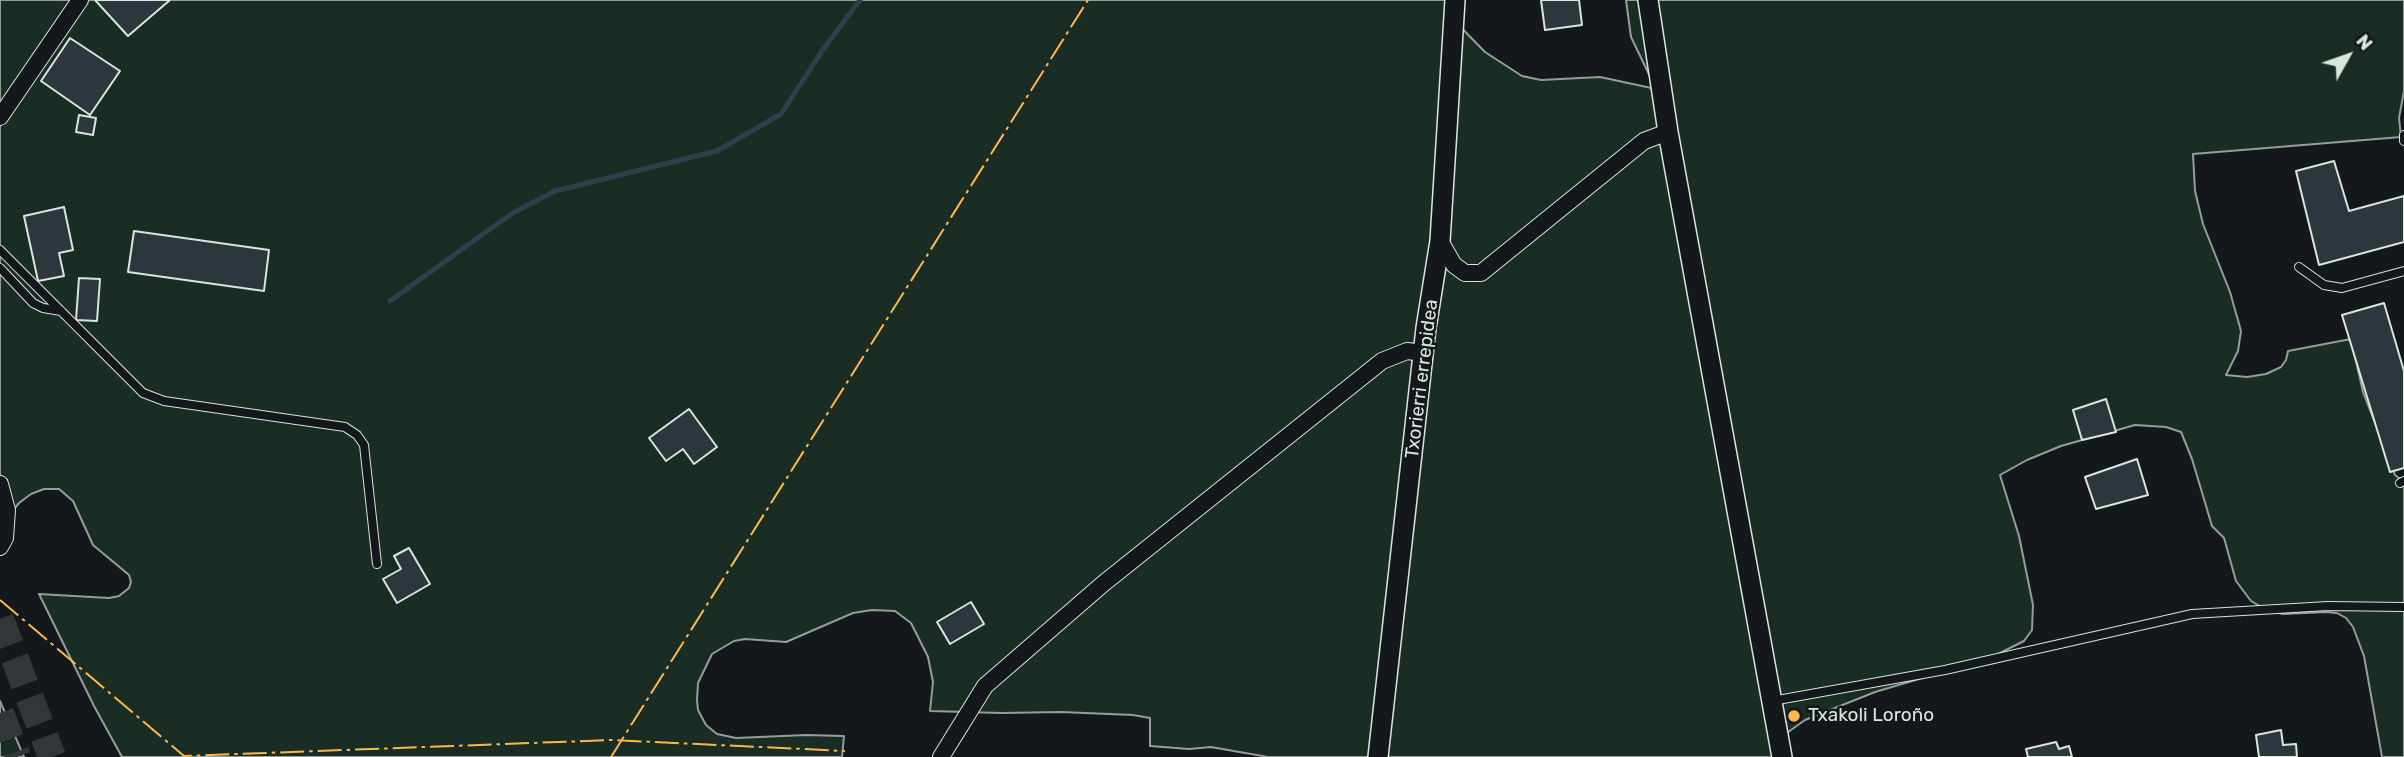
<!DOCTYPE html>
<meta charset="utf-8">
<style>
body{margin:0}
#map{position:relative;width:2404px;height:757px;overflow:hidden;background:#14181c;font-family:Rubik,sans-serif}
canvas{display:block}
.north{position:absolute;left:2313px;top:21px;width:70px;height:70px;-webkit-text-stroke:5px #14181c;paint-order:stroke;rotate:50deg;font-size:19px;font-weight:700;line-height:28px;text-align:center;color:#d8e6dc}
.north::after{content:'';display:block;margin:auto;width:24px;height:32px;background:#d8e6dc;clip-path:polygon(50% 0,100% 100%,50% 72%,0 100%)}
</style>
<div id="map">
<canvas width="2404" height="757"></canvas>
<div class="north">N</div>
</div>
<script>
const ctx = document.querySelector('canvas').getContext('2d');
ctx.lineJoin = 'round';
function paint(path, color) { ctx.fillStyle = color; ctx.fill(path, 'evenodd'); }
const toPath = rows => new Path2D(rows.map(r => 'M' + r).join(''));
function stroke(path, color, width, dash) { ctx.strokeStyle = color; ctx.lineWidth = width; ctx.lineCap = dash ? 'butt' : 'round'; ctx.setLineDash(dash || []); ctx.stroke(path); }
function drawText(font, color, halo, rows, align = 'center') {
  ctx.font = font + ' Rubik,sans-serif'; ctx.lineWidth = 5; ctx.setLineDash([]); ctx.textBaseline = 'middle'; ctx.strokeStyle = halo; ctx.fillStyle = color; for (const [text, x, y, turn = 0] of rows) {
    ctx.save(); ctx.translate(x, y); ctx.rotate((+turn || 0) * Math.PI / 180); ctx.textAlign = isNaN(turn) ? turn : align; if (halo) ctx.strokeText(text, 0, 0); ctx.fillText(text, 0, 0); ctx.restore();
  }
}
const green = toPath([
 [0,0,1446,0,1446,12,1485,52,1522,76,1541,80,1600,77,1656,89,1631,37,1626,0,2404,0,2404,91,2399,118,2401,137,2193,154,2195,191,2203,224,2230,292,2241,331,2238,351,2226,375,2247,377,2266,374,2281,367,2286,360,2288,351,2351,339,2363,392,2395,475,2404,482,2404,757,2382,757,2364,656,2353,627,2346,618,2337,613,2326,612,2283,614,2267,610,2251,601,2236,581,2224,538,2212,526,2192,459,2181,432,2166,427,2135,425,2061,446,2027,460,2000,475,2019,536,2033,605,2032,630,2024,641,1990,658,1875,692,1805,720,1784,735,1789,757,1268,757,1211,747,1189,749,1150,746,1150,718,1133,715,1061,712,1001,713,930,711,933,682,928,657,911,623,895,611,872,610,853,613,786,642,745,639,734,641,712,654,698,683,697,700,698,710,706,725,717,734,736,738,806,735,844,736,842,757,122,757,94,706,39,594,109,598,119,596,129,588,131,582,129,575,93,545,73,501,59,489,44,489,31,494,19,503,6,519,0,507,0,0],
 [0,701,24,757,0,757,0,701]
]);
const stream = toPath([
 [390,301,511,214,555,191,717,151,781,114,822,51,860,0]
]);
const building = toPath([
 [95,0,170,0,128,36,95,0],
 [1541,0,1579,0,1582,25,1545,30,1541,0],
 [70,38,120,71,90,115,41,81,70,38],
 [79,115,96,118,93,135,76,132,79,115],
 [2334,161,2349,211,2404,196,2404,242,2319,265,2296,171,2334,161],
 [64,207,73,250,59,253,64,276,38,281,24,216,64,207],
 [134,231,269,250,264,291,128,272,134,231],
 [79,278,100,279,97,321,76,320,79,278],
 [2384,303,2404,371,2404,468,2390,472,2342,315,2384,303],
 [2106,399,2116,432,2082,440,2073,410,2106,399],
 [689,409,717,447,694,464,683,449,666,461,649,438,689,409],
 [2137,459,2148,495,2096,509,2085,477,2137,459],
 [409,548,430,584,397,603,383,579,401,569,394,556,409,548],
 [971,602,984,624,950,644,937,622,971,602],
 [2281,730,2283,745,2296,744,2297,757,2259,757,2256,735,2281,730],
 [2056,742,2059,749,2069,746,2072,757,2028,757,2026,749,2056,742]
]);
const motorwayTunnel = toPath([
 [0,619,52,757],
 [0,713,17,757]
]);
const service = toPath([
 [2404,135,2404,141],
 [0,250,143,393,164,401,345,427,357,435,364,445,377,564],
 [2299,267,2324,285,2342,288,2404,271],
 [0,268,33,303,43,308,61,311],
 [2400,483,2404,481],
 [1772,701,1945,670,2192,614,2328,606,2404,607]
]);
const minor = toPath([
 [0,117,80,0],
 [1440,241,1454,265,1465,273,1481,273,1644,141,1668,132],
 [0,484,7,510,5,538,0,547],
 [941,757,985,686,1104,583,1382,361,1407,351,1424,353]
]);
const tertiary = toPath([
 [1648,0,1668,132,1782,757],
 [1378,757,1426,328,1440,241,1455,0]
]);
const power = toPath([
 [0,600,184,756,612,740,845,751],
 [611,757,1088,0]
]);
const markers = [
 [1794,716,7,"#ffb74d"]
];
const streetNames = [
 ["Txorierri errepidea",1422,379,-83]
];
const poiNames = [
 ["Txakoli Loroño",1808,716]
];
paint(green, '#1a2d24');
stroke(green, '#939e99', 2);
stroke(stream, '#2f3f4d', 5);
paint(building, '#2c363c');
stroke(building, '#d8e6dc', 2);
stroke(motorwayTunnel, '#313739', 28, [28, 14]);
stroke(service, '#d8e6dc', 10);
stroke(minor, '#d8e6dc', 18);
stroke(tertiary, '#d8e6dc', 22);
stroke(service, '#14181c', 8);
stroke(minor, '#14181c', 16);
stroke(tertiary, '#14181c', 19);
stroke(power, '#ffb74d', 2, [24, 5, 3.5, 5]);
for (const [x, y, r, color] of markers) { const dot = new Path2D(); dot.arc(x, y, r, 0, 2 * Math.PI); ctx.fillStyle = color; ctx.fill(dot); stroke(dot, '#14181c', 2.5); }
drawText('19px', '#d8e6dc', '#14181c', streetNames);
drawText('19px', '#d8e6dc', '#14181c', poiNames, 'left');
</script>
